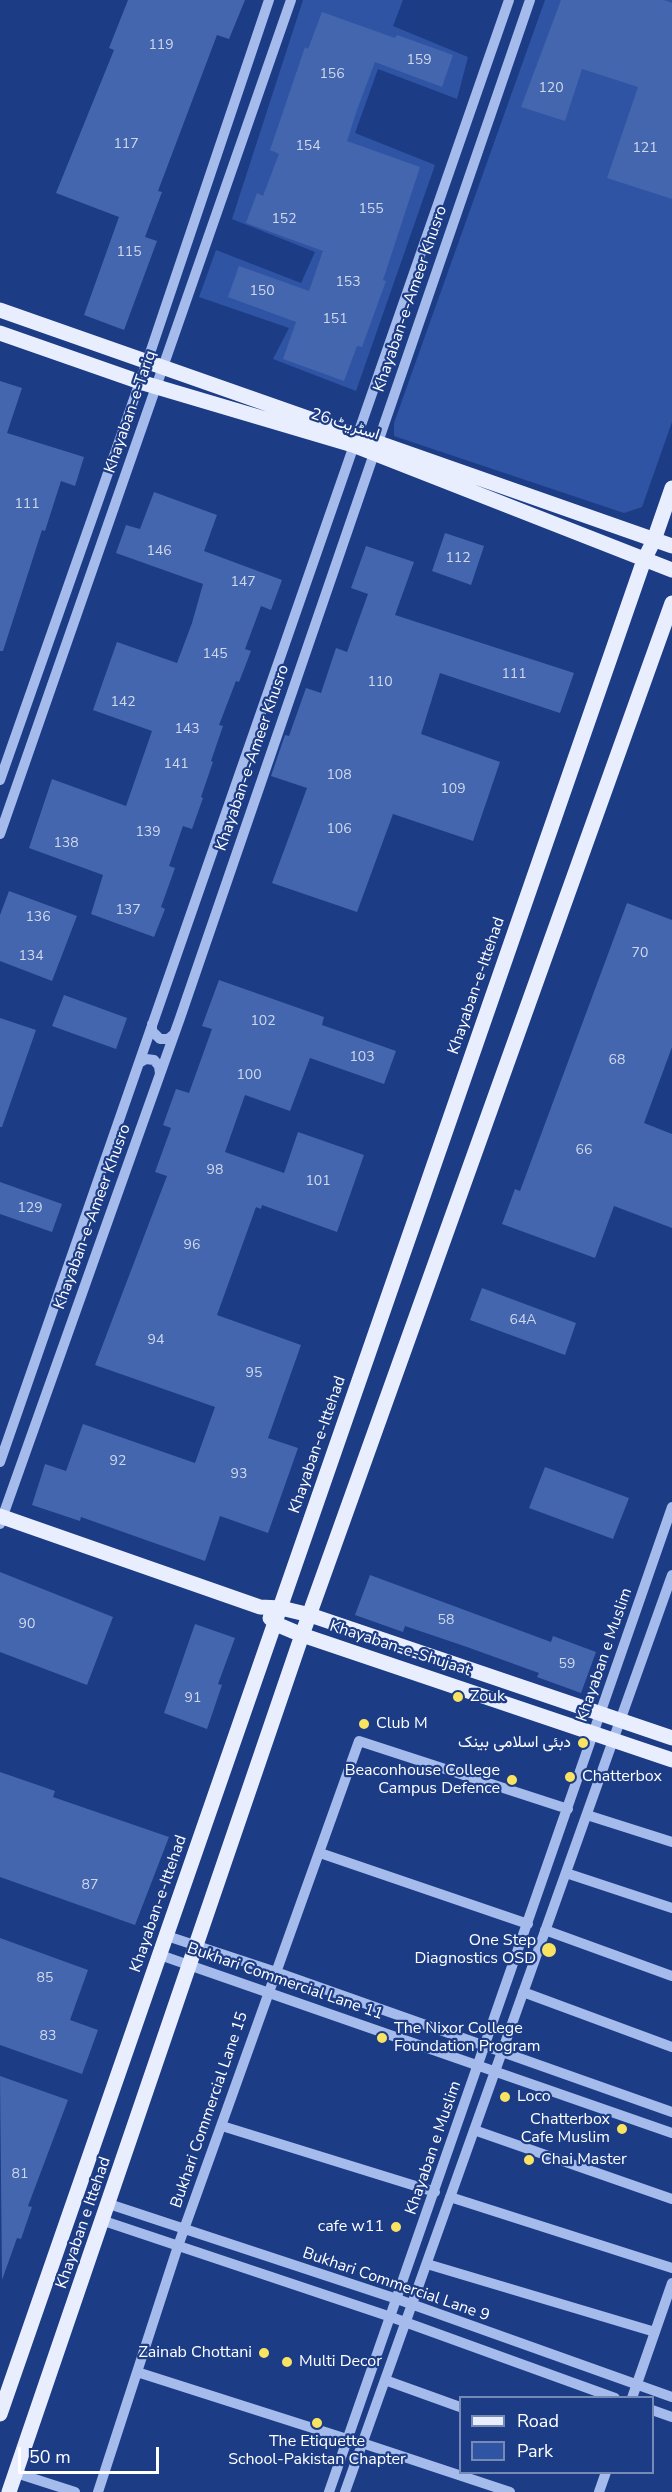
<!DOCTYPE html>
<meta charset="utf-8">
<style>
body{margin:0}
#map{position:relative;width:672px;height:2492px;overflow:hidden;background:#1c3c86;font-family:"Nunito Sans",sans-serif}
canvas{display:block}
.legend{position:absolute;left:459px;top:2396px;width:195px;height:78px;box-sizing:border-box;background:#1c3c86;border:2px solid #778ab6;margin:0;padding:8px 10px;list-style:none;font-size:18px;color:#fff}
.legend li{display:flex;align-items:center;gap:12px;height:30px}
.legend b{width:30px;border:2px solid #778ab6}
.scale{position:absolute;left:18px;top:2447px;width:141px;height:27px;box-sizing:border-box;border:3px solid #fff;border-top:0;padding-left:8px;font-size:18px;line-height:21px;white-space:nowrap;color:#fff;-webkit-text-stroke:4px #1c3c86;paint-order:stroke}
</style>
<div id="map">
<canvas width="672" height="2492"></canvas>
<ul class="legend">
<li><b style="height:8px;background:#e9eefe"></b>Road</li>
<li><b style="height:16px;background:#3054a4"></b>Park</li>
</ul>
<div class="scale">50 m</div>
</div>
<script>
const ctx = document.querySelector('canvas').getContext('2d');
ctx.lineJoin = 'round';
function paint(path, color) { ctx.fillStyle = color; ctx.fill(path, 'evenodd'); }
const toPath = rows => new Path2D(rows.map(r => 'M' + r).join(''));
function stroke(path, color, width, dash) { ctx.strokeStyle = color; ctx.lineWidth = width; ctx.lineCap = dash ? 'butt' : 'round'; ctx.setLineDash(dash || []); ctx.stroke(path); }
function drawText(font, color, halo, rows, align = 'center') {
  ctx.font = font + ' "Nunito Sans",Vazirmatn,sans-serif'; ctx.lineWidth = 4.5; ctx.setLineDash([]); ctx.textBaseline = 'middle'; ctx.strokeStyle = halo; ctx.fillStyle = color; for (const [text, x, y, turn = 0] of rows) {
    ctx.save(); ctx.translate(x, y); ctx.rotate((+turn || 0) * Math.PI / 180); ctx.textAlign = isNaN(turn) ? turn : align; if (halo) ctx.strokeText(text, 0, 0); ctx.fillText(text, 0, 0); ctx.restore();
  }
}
const green = toPath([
 [303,0,403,0,393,26,468,57,457,99,378,69,355,133,435,165,356,391,273,359,289,328,199,297,216,250,301,283,315,252,232,219],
 [545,0,672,0,672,422,642,507,624,513,394,436,394,423]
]);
const building = toPath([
 [128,0,245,0,229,39,217,35,158,191,162,192,145,237,157,241,124,330,84,315,119,217,56,193,114,50,109,48],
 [561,0,664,0,672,3,672,199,607,178,638,87,582,69,565,121,521,107],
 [322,12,395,38,397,35,453,55,442,87,375,62,358,107,347,141,420,167,383,280,386,281,362,347,357,346,344,381,283,359,296,322,228,297,239,266,309,291,323,251,246,223,257,193,263,196,279,154,270,150,305,47,308,49],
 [0,381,22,388,7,433,84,457,75,486,61,481,45,531,42,530,3,651,0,651],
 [154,492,217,515,204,551,282,580,271,610,261,606,245,649,251,651,239,682,236,681,219,725,223,726,211,761,213,762,201,797,203,798,192,829,183,826,169,866,175,868,161,907,165,909,154,937,91,914,103,875,29,848,52,779,126,806,152,731,93,710,106,673,117,642,177,663,192,623,203,584,116,553,126,525,140,529],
 [445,533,484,546,471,585,432,571],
 [366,546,414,562,395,615,574,673,560,713,440,673,421,734,500,762,473,841,393,814,357,912,272,883,307,788,271,776,285,735,289,736,306,688,321,693,336,648,347,652,368,594,351,588],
 [9,891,77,916,52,981,0,961,0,915],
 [627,903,672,920,672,1047,644,1123,672,1134,672,1228,614,1206,595,1258,502,1224,515,1189,520,1191],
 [219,980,324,1017,322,1025,396,1051,384,1084,310,1058,290,1111,245,1095,225,1152,284,1173,298,1132,364,1155,337,1232,262,1205,261,1209,256,1207,217,1315,301,1345,268,1438,298,1448,268,1533,220,1516,205,1561,81,1517,80,1521,32,1505,45,1464,66,1471,83,1424,195,1463,215,1407,95,1365,167,1176,155,1172,171,1128,163,1125,176,1089,189,1093,212,1029,202,1026],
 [64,995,127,1018,116,1049,52,1026],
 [0,1018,36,1030,2,1127,0,1127],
 [0,1182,62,1204,52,1232,0,1214],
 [482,1288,576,1323,565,1355,470,1320],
 [545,1467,629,1498,613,1539,529,1508],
 [0,1572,113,1617,87,1685,0,1652],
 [370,1575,551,1642,553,1636,596,1652,581,1693,537,1677,539,1673,467,1647,405,1626,403,1632,355,1615],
 [195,1624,235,1638,218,1684,222,1685,207,1729,164,1713],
 [0,1772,55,1791,53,1797,169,1837,135,1925,0,1877],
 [0,1938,88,1970,70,2020,98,2030,82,2074,0,2045],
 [0,2076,68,2100,28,2206,32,2207,21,2239,17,2238,2,2280]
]);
const minor = toPath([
 [0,780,147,362,269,0],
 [0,834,291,0],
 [152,1024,152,1031,160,1039,168,1039,174,1034],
 [139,1063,146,1059,154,1060,159,1066,160,1074],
 [0,1462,509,0],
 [0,1524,180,1018,530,0],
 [587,1815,672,1842],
 [320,1853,528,1924],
 [566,1873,672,1908],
 [545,1930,672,1976],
 [167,1936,276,1972,672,2112],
 [160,1955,672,2133],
 [523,1992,672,2047],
 [222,2126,435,2192],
 [474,2130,672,2199],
 [450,2197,672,2268],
 [109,2204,397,2299,672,2397],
 [104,2221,391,2317,615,2398],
 [427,2264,655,2332],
 [137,2372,347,2439],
 [385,2380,460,2407],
 [632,2398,672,2283],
 [652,2410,672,2417],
 [362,2443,510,2492],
 [16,2473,75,2492],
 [98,2492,178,2246,359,1741,568,1809],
 [329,2492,672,1507],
 [345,2492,672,1575],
 [599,2492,606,2472]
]);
const major = toPath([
 [0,310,672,546],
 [0,333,140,382,353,445,672,570],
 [0,1516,260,1607,281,1608,310,1615,672,1738],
 [270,1618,276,1624,302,1635,672,1760],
 [0,2414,644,560,654,540,672,488],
 [9,2492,302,1635,672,603]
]);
const markers = [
 [458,1697,6,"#fbe362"],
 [364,1724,6,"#fbe362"],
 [583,1743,6,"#fbe362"],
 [570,1777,6,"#fbe362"],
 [512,1780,6,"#fbe362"],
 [549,1950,8,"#fbe362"],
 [382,2038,6,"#fbe362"],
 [505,2097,6,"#fbe362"],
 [622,2129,6,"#fbe362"],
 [529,2160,6,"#fbe362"],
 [396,2227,6,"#fbe362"],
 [264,2353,6,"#fbe362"],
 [287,2362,6,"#fbe362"],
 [317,2423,6,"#fbe362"]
];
const numberNames = [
 ["119",161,46],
 ["159",419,61],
 ["156",332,75],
 ["120",551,89],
 ["117",126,145],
 ["154",308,147],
 ["121",645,149],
 ["155",371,210],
 ["152",284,220],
 ["115",129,253],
 ["153",348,283],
 ["150",262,292],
 ["151",335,320],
 ["111",27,505],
 ["146",159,552],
 ["112",458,559],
 ["147",243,583],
 ["145",215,655],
 ["111",514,675],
 ["110",380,683],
 ["142",123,703],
 ["143",187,730],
 ["141",176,765],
 ["108",339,776],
 ["109",453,790],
 ["106",339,830],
 ["139",148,833],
 ["138",66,844],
 ["137",128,911],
 ["136",38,918],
 ["70",640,954],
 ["134",31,957],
 ["102",263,1022],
 ["103",362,1058],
 ["68",617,1061],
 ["100",249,1076],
 ["66",584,1151],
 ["98",215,1171],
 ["101",318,1182],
 ["129",30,1209],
 ["96",192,1246],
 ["64A",523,1321],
 ["94",156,1341],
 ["95",254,1374],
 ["92",118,1462],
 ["93",239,1475],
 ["58",446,1621],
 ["90",27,1625],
 ["59",567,1665],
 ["91",193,1699],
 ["87",90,1886],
 ["85",45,1979],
 ["83",48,2037],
 ["81",20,2175]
];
const streetNames = [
 ["Khayaban-e-Ameer Khusro",411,299,-71],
 ["Khayaban-e-Tariq",131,412,-71],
 ["اسٹریٹ 26",345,425,18],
 ["Khayaban-e-Ameer Khusro",253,758,-71],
 ["Khayaban-e-Ittehad",477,986,-71],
 ["Khayaban-e-Ameer Khusro",93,1217,-70],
 ["Khayaban-e-Ittehad",318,1445,-71],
 ["Khayaban-e-Shujaat",400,1649,18],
 ["Khayaban e Muslim",605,1655,-71],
 ["Khayaban-e-Ittehad",159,1904,-71],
 ["Bukhari Commercial Lane 11",285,1982,19],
 ["Bukhari Commercial Lane 15",210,2110,-71],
 ["Khayaban e Muslim",434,2148,-71],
 ["Khayaban e Ittehad",84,2223,-71],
 ["Bukhari Commercial Lane 9",396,2285,19]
];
const poiNames = [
 ["Zouk",470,1697],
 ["Club M",376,1724],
 ["دبئی اسلامی بینک",571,1743,"right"],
 ["Beaconhouse College",500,1771,"right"],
 ["Campus Defence",500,1789,"right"],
 ["Chatterbox",582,1777],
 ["One Step",536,1941,"right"],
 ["Diagnostics OSD",536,1959,"right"],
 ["The Nixor College",394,2029],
 ["Foundation Program",394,2047],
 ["Loco",517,2097],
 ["Chatterbox",610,2120,"right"],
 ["Cafe Muslim",610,2138,"right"],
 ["Chai Master",541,2160],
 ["cafe w11",384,2227,"right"],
 ["Zainab Chottani",252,2353,"right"],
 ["Multi Decor",299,2362],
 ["The Etiquette",317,2442,"center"],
 ["School-Pakistan Chapter",317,2460,"center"]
];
paint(green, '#3054a4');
paint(building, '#4466af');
stroke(minor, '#a4bbeb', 10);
stroke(major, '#e9eefe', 15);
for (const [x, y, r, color] of markers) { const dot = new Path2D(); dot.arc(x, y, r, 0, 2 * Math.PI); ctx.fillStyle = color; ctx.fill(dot); stroke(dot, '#1c3c86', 2); }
drawText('14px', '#d0d9eb', null, numberNames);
drawText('16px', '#fff', '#1c3c86', streetNames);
drawText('16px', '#fff', '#1c3c86', poiNames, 'left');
</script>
